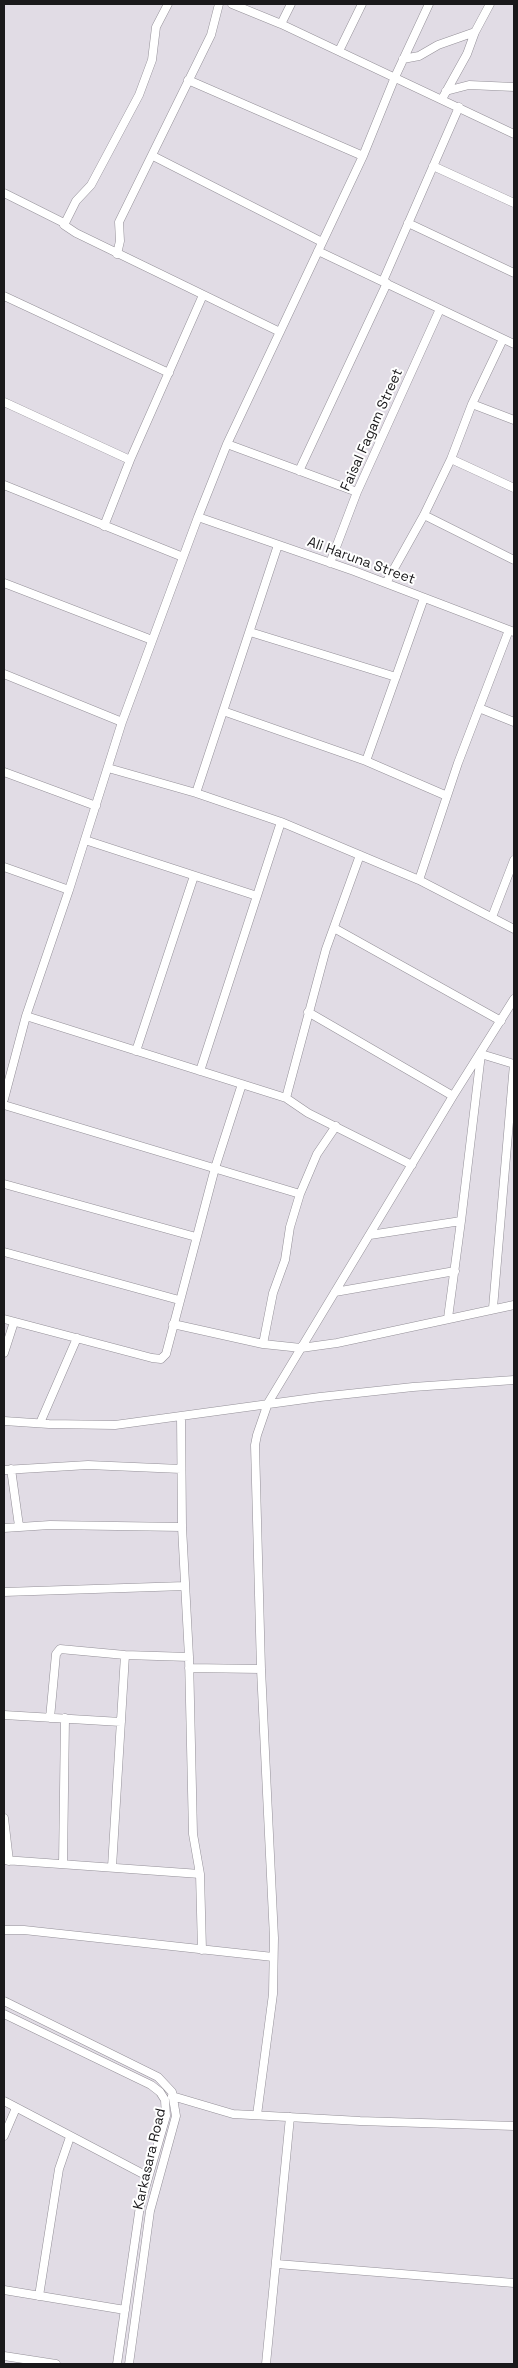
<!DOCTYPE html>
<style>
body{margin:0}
#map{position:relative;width:518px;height:2368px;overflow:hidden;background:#e1dce5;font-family:"Space Grotesk",sans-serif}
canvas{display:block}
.frame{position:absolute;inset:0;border:5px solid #1a191b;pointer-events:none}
</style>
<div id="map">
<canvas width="518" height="2368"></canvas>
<div class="frame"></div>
</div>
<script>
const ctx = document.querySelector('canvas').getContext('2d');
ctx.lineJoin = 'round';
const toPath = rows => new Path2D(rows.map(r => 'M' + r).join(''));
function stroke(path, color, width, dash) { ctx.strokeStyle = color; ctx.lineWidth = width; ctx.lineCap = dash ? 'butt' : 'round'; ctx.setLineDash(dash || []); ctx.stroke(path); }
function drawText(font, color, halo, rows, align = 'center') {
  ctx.font = font + ' "Space Grotesk",sans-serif'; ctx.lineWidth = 4; ctx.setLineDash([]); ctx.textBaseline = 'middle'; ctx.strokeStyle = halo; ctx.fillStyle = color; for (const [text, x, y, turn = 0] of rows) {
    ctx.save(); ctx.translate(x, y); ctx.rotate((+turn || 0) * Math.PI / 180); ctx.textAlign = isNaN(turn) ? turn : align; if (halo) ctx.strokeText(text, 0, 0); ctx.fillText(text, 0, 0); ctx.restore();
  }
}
const minor = toPath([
 [168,4,156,27,152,60,139,95,91,185,76,201,64,225,76,233,280,332],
 [232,4,281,24,514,134],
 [281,24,291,4],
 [339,51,362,4],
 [403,59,419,56,438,45,475,32],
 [188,80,363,156],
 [446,91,469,85,514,87],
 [442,99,467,54,475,32,490,4],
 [153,156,322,242],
 [433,166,514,203],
 [4,193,64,223],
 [408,223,514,273],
 [318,251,514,344],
 [117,254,120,241,119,222,211,35,219,4],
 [383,281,459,107],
 [4,296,169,373],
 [4,402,130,460,203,295],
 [472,404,514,420],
 [227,444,357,492],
 [451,459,514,488],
 [299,471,387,283],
 [4,485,183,557],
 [424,515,514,560],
 [198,517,354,571,514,632],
 [104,526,130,460],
 [330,563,357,492,440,309],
 [4,583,152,640],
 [386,583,424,515,451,459,472,404,503,339],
 [250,632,396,677],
 [4,674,122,722],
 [479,708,514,722],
 [223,711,366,761,447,796],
 [366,761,424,598],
 [108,768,196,793,281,822,419,880,514,929],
 [4,772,96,806],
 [196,793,278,545],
 [85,840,257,896],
 [4,867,69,890],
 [419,880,458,763,509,630],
 [492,917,514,860],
 [334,928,501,1021],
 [308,1012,453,1096],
 [26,1016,286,1098,308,1113,412,1165],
 [136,1051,194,876],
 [200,1071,281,822],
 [286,1098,326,949,360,855],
 [4,1099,26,1016,69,890,122,722,198,517,227,444,363,156,395,77,429,4],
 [4,1105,300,1194],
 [4,1184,196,1237],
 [370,1235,461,1221,481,1054,514,1064],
 [4,1252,179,1300],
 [335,1292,455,1271],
 [493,1308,514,1064],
 [448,1318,461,1221],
 [4,1319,152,1358,161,1359,166,1354,215,1168,242,1084],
 [173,1324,263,1344,301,1348,337,1343,514,1305],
 [263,1344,273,1293,285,1260,290,1227,300,1194,317,1154,336,1126],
 [4,1353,14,1322],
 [181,1416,182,1527,189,1657,193,1834,200,1874,202,1950],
 [4,1421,49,1424,115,1425,320,1397,413,1387,514,1380],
 [40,1423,77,1338],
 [11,1469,19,1526],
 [4,1470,88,1465,181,1469],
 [4,1528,50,1525,182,1527],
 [4,1592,185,1586],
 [189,1668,261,1669],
 [4,1715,121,1722],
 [50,1718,56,1654,60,1649,125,1655,189,1657],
 [4,1818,9,1861],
 [4,1860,200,1874],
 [63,1864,65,1718],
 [112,1867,125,1655],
 [4,1930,24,1930,273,1957],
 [4,2001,158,2077,172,2092,176,2116,150,2211,129,2364],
 [4,2014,151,2085,160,2092,165,2100,166,2116,140,2206,117,2364],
 [172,2096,233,2114,360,2121,514,2126],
 [4,2101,147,2176],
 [257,2115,273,1994,274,1938,261,1669,255,1445,257,1435,268,1403,453,1096,514,999],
 [4,2136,16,2108],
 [277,2264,514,2283],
 [4,2290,125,2310],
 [39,2296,59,2169,70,2137],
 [4,2356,56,2364],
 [266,2364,290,2117]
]);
const streetNames = [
 ["Faisal Fagam Street",372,430,-66],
 ["Ali Haruna Street",361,561,20],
 ["Karkasara Road",150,2159,-77]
];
stroke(minor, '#949098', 9);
stroke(minor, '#fff', 8);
drawText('14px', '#1a191b', '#fff', streetNames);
</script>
